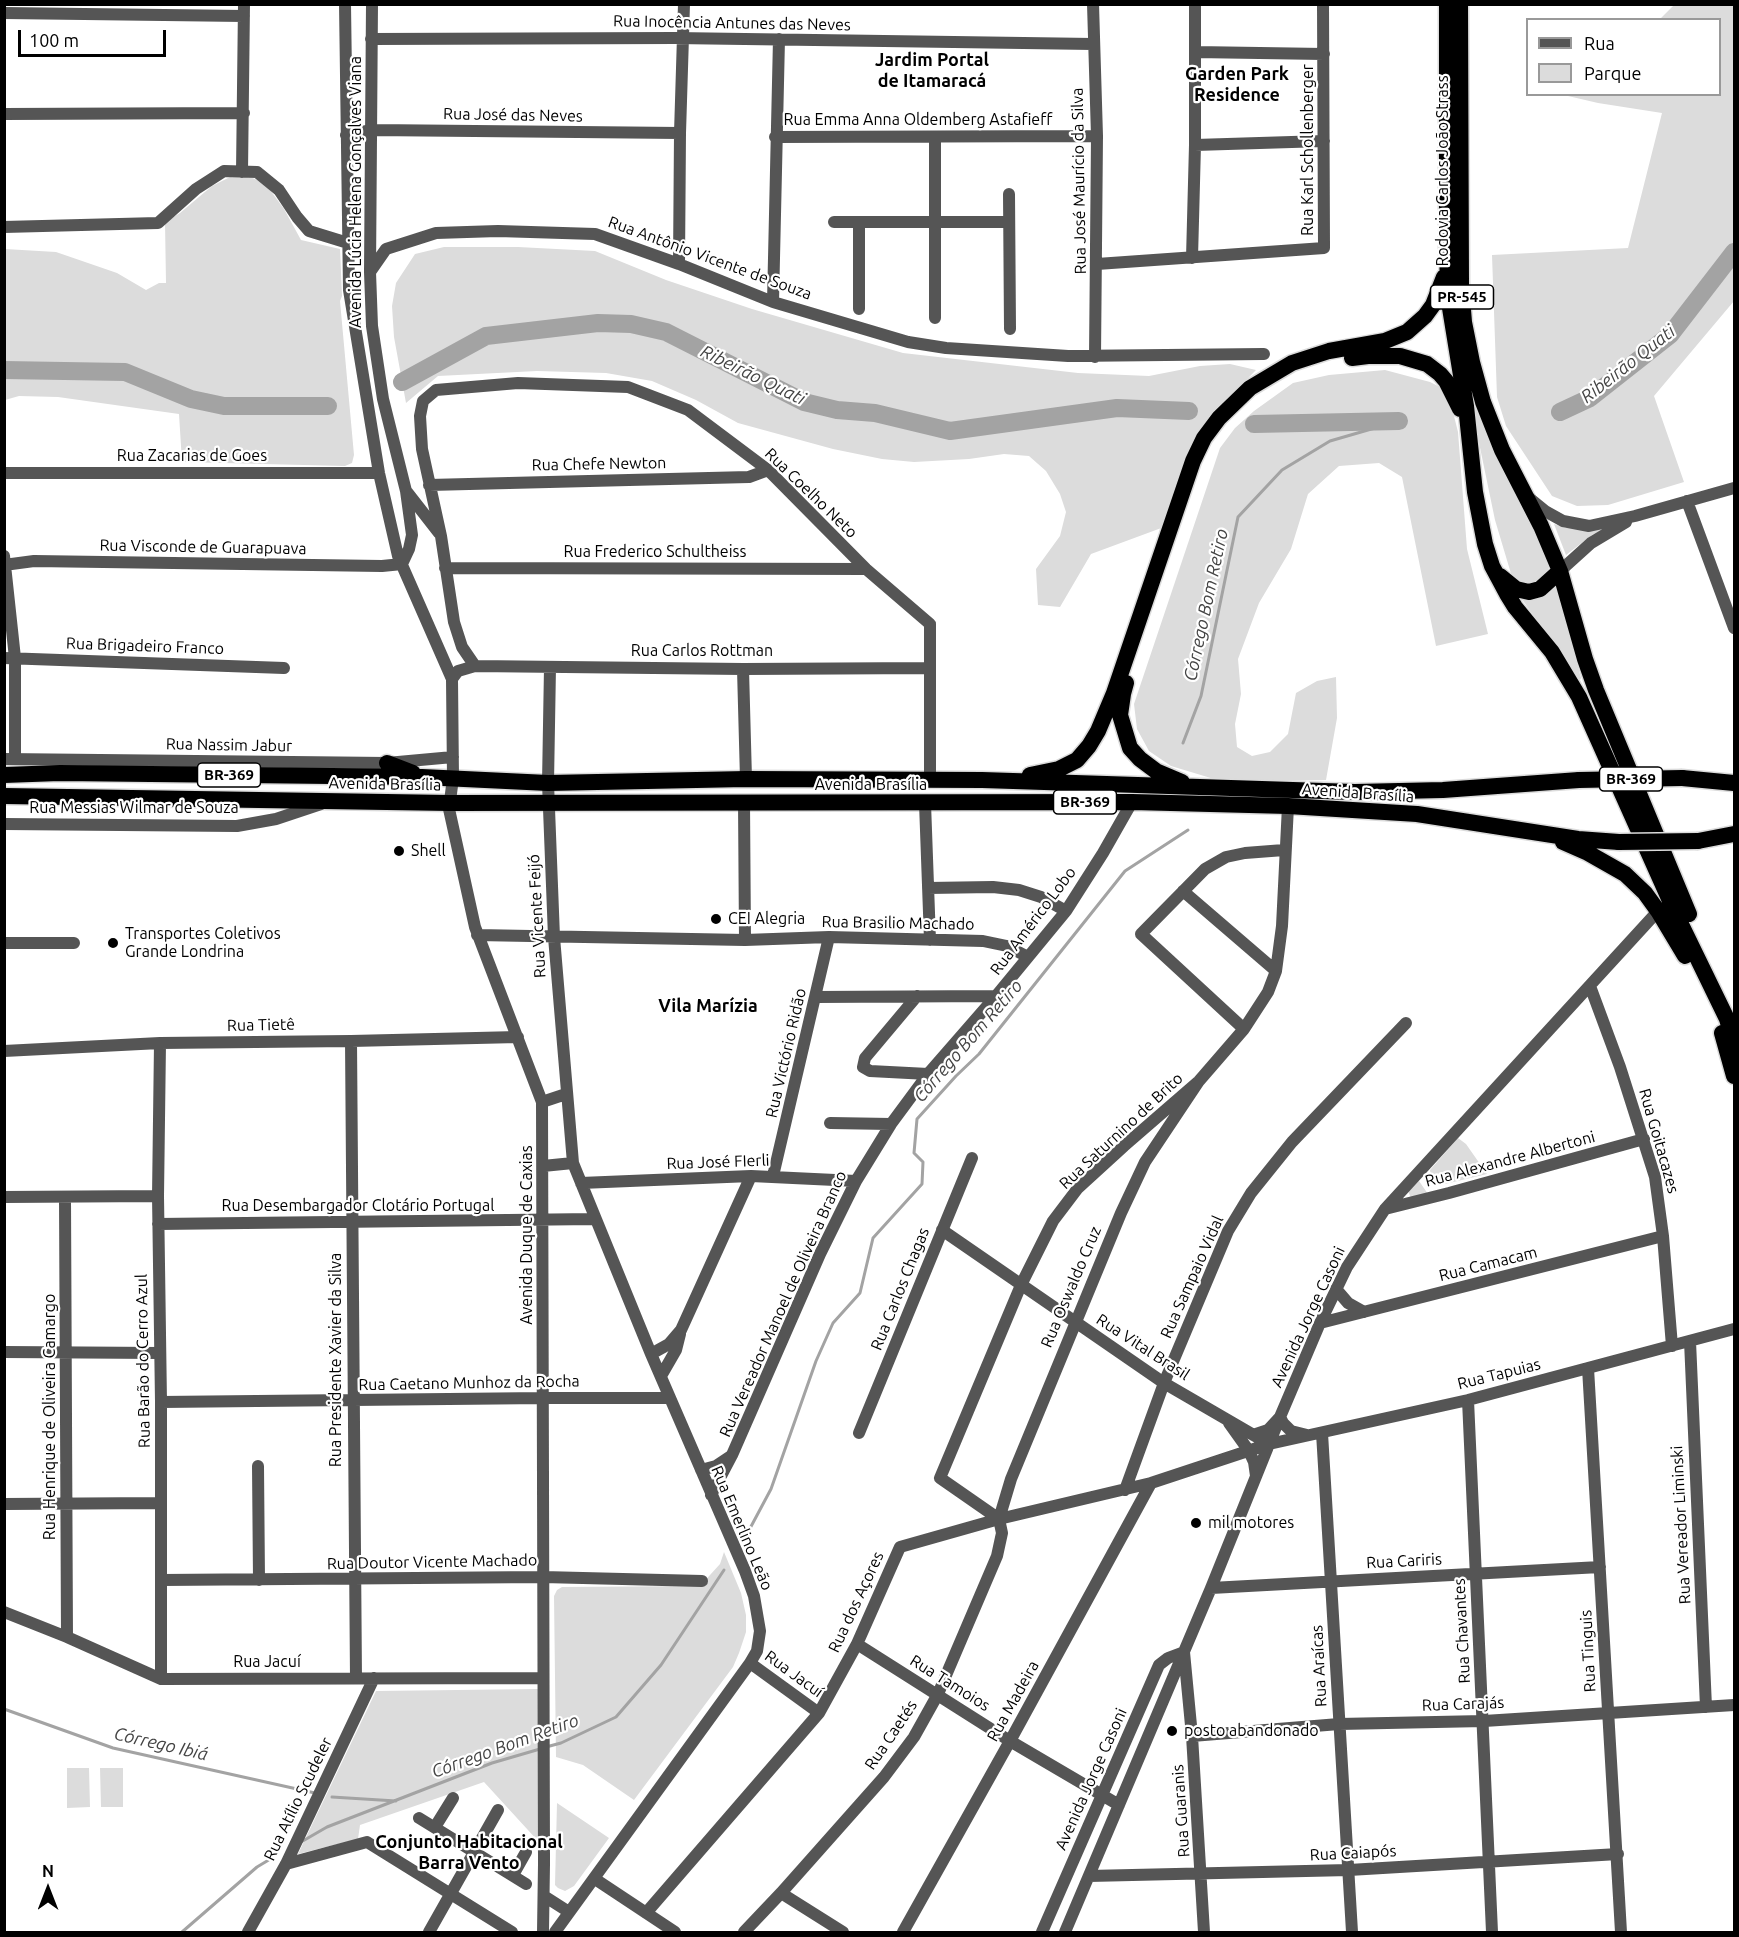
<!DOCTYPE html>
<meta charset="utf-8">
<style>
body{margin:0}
#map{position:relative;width:1739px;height:1937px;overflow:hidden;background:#fff;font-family:Ubuntu,sans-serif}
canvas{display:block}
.frame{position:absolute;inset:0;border:6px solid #000;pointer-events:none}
.legend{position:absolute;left:1526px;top:18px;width:195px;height:78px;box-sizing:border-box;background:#fff;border:2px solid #999;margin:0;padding:8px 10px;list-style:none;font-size:18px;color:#000}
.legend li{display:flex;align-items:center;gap:12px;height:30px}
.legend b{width:30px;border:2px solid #999}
.north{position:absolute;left:18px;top:1859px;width:60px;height:60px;-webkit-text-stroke:4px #fff;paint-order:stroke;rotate:0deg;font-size:16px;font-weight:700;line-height:24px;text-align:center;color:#000}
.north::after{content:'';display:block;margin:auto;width:21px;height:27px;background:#000;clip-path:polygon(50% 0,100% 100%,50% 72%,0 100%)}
.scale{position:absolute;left:18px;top:30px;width:148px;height:27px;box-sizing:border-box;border:3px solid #000;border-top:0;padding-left:8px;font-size:18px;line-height:21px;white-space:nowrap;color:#000;-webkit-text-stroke:4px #fff;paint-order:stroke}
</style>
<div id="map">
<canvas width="1739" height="1937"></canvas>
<div class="frame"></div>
<ul class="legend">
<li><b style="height:8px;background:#555"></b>Rua</li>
<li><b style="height:16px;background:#dcdcdc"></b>Parque</li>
</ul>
<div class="north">N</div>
<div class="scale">100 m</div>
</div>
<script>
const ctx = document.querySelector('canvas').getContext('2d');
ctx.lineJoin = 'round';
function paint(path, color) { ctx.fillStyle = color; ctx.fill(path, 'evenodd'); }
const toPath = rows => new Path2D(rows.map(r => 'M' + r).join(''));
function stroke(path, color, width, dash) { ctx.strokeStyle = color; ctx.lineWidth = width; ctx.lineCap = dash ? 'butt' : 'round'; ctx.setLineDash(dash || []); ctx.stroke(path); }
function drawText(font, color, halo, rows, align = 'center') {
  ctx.font = font + ' Ubuntu,sans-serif'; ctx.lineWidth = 4.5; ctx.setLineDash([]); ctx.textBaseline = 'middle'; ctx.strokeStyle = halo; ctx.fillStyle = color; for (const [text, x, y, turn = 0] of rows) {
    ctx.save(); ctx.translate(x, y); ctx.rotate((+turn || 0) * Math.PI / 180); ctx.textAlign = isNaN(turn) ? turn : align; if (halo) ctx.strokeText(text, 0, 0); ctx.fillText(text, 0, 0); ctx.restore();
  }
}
const green = toPath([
 [1674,5,1734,5,1734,301,1654,396,1684,482,1608,505,1577,506,1552,496,1506,426,1497,397,1492,255,1628,248,1662,113,1598,103,1568,96,1570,94,1720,94,1720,20,1660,19],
 [232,176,250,177,265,183,284,209,301,240,340,249,342,296,340,301,354,455,352,463,345,466,182,462,179,414,58,397,19,396,5,400,5,249,56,252,117,273,146,290,159,283,166,283,165,222,180,213,212,186],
 [444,247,518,247,595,251,666,280,752,309,903,353,1078,373,1149,376,1200,366,1230,364,1256,370,1202,426,1164,527,1091,554,1060,607,1038,605,1036,569,1060,536,1066,512,1060,494,1046,471,1029,456,1004,454,969,459,914,462,882,459,833,449,738,423,696,400,652,381,606,373,537,371,438,376,406,403,394,337,392,306,396,283,415,254],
 [1385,370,1430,382,1444,389,1450,400,1458,432,1467,549,1488,634,1436,646,1402,477,1379,463,1339,466,1308,494,1291,549,1259,603,1238,659,1241,694,1235,724,1237,747,1252,756,1270,752,1288,734,1296,693,1317,681,1336,677,1337,718,1326,780,1224,782,1171,766,1149,751,1137,729,1134,704,1220,448,1235,428,1254,411,1293,383,1329,375],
 [1466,380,1548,564,1549,572,1538,583,1521,585,1512,577,1495,520],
 [1617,523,1592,535,1566,555,1554,524,1566,528,1586,528],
 [1556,583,1581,678,1580,680,1521,598],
 [1458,1138,1466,1144,1487,1174,1445,1184,1437,1183,1431,1176,1430,1170],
 [1419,1181,1428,1194,1411,1198,1408,1191],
 [724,1552,741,1593,746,1615,746,1632,739,1653,733,1667,634,1800,583,1765,556,1757,554,1596,557,1590,562,1587,700,1586,720,1564],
 [538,1689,538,1841,484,1782,360,1825,358,1839,298,1854,376,1691],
 [67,1768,89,1768,90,1807,67,1808],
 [100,1768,123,1768,123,1807,101,1807],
 [557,1803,609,1838,574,1886,565,1891,558,1888,555,1885]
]);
const stream = toPath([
 [1183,743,1201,696,1238,517,1282,470,1330,441,1399,421],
 [747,1534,771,1489,816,1361,833,1323,860,1293,873,1238,922,1184,923,1162,914,1153,917,1119,956,1076,979,1054,1125,871,1188,830],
 [4,1709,113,1748,315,1793],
 [546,1747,561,1743,616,1717,661,1665,724,1570],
 [332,1797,396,1801],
 [301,1842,327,1827,492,1763,540,1749],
 [182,1932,257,1867,272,1858]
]);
const river = toPath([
 [4,370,125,372,191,399,224,406,328,406],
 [402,382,486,336,598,323,631,324,666,332,804,402,837,410,875,413,950,431,1117,408,1189,411],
 [1560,412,1590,398,1670,335,1734,252],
 [1254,424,1399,421]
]);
const minor = toPath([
 [345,4,349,290,379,473,398,556,452,679,453,778,449,809,475,927,542,1102,544,1864,543,1932],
 [372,4,370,272,372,326,383,399,406,491,412,535,409,549,402,564],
 [1093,4,1097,136,1095,357],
 [4,13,244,16],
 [371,39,675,38,1093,44],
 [1195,52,1324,54],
 [4,114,244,113],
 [346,135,372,130,680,133],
 [775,137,1097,136],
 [935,137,935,318],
 [1195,145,1324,141],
 [242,172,244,4],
 [1009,194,1010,329],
 [834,222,1009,222],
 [859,222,859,309],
 [4,227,158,223,196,189,224,171,257,172,279,190,297,217,309,231,348,243],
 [1192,258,1195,145,1195,4],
 [679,264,680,133,684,4],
 [1097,264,1324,248,1323,4],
 [370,272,386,249,436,233,498,231,595,234,679,264,773,302,908,342,946,348,1068,356,1264,354],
 [773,302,779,39],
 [4,473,379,473],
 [429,485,749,477,768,470],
 [407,492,439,533],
 [1529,498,1545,511,1563,521,1589,526,1635,516,1734,488],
 [1687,501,1734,628],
 [4,556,15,658,15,759],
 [4,565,34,561,382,566,402,564],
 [445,568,866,569],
 [1560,571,1591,543,1626,522],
 [4,658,284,668],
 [475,666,462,647,454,622,441,536,422,449,420,416,423,401,436,390,518,383,628,387,688,410,768,470,866,569,930,624,930,781],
 [550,667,548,783,554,937,573,1163,651,1354,745,1571,754,1596,760,1631,757,1651,750,1663,555,1932],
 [743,669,746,779],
 [452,679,458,671,475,666,743,669,930,668],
 [4,759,387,763,453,757],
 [744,802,745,940],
 [925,803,930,940],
 [4,824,237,826,276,819,321,804],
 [928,888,993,887,1019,890,1041,897,1066,911],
 [1183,891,1276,971],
 [477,935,745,940,829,937,983,941,1007,946,1028,957],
 [4,943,74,943],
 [1590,986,1620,1067,1655,1177,1663,1236,1672,1346],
 [917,996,865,1058,863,1067,870,1071,928,1074],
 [816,997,996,996],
 [1244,1029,1141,934,1205,869,1226,857,1245,853,1284,850],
 [351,1041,356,1678],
 [160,1043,158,1196,161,1402,161,1679],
 [4,1051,160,1043,351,1041,518,1037],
 [542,1102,566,1094],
 [830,1123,891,1124],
 [543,1166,573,1163],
 [773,1176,829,937],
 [581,1183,751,1176,856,1181],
 [4,1197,158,1196],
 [65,1198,67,1637],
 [1385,1209,1449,1193,1644,1139],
 [158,1224,595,1219],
 [942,1230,1164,1383,1269,1444],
 [1336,1289,1348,1303,1364,1312],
 [1320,1323,1663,1236],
 [1690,1341,1706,1707],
 [4,1352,160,1353],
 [651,1354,669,1344,681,1330,751,1176],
 [1588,1368,1621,1932],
 [661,1376,676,1350,680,1334],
 [1468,1400,1492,1932],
 [161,1402,544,1398,670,1398],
 [1229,1423,1249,1451,1254,1462,1256,1476],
 [859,1433,972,1158],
 [1322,1433,1352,1932],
 [1253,1435,1268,1430,1280,1417,1283,1423,1291,1431,1307,1435],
 [258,1466,259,1580],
 [701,1470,716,1466,731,1456],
 [1125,1490,1164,1383,1228,1231,1251,1193,1292,1142,1406,1023],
 [711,1495,732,1455,820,1254,856,1181,891,1124,928,1074,996,996,1066,911,1103,853,1132,802],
 [4,1504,161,1503],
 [999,1519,940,1478,1021,1285,1053,1221,1078,1188,1124,1146,1199,1081,1244,1029,1268,992,1276,971,1282,926,1288,806],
 [162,1580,543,1577,702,1581],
 [1211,1588,1600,1567],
 [4,1612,67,1637,161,1679,543,1678],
 [857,1644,1010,1741,1119,1805],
 [750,1663,819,1713],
 [1192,1736,1339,1724,1484,1721,1734,1705],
 [419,1818,526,1884],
 [435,1827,453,1798],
 [286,1864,367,1842,512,1932],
 [513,1875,526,1852],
 [1089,1876,1349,1870,1618,1854],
 [595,1879,675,1932],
 [781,1893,843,1932],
 [544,1896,569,1912],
 [646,1913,819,1713,857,1644,900,1547,999,1519,1151,1483,1269,1444,1468,1400,1734,1329],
 [248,1932,286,1864,374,1678],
 [429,1932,498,1810],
 [744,1932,781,1893,884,1777,914,1737,938,1694,997,1556,1002,1533,999,1519,1011,1479,1121,1213,1145,1162,1199,1081],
 [903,1932,1010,1741,1151,1483],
 [1042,1932,1159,1665,1168,1658,1184,1652,1192,1736,1204,1932],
 [1065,1932,1211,1588,1280,1417,1320,1323,1347,1267,1385,1209,1658,911]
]);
const highway = toPath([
 [1447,4,1447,258,1449,302,1466,406,1475,492,1485,544,1492,566,1507,594,1515,607,1552,652,1579,697,1675,912,1727,1019,1734,1043],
 [1460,4,1461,285,1464,322,1472,362,1483,402,1502,450,1541,526,1560,571,1585,659,1596,690,1689,914],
 [1352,358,1368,356,1400,356,1427,364,1440,374,1446,381,1460,409],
 [1500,576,1516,589,1529,592,1540,589,1560,571],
 [1126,683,1123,694,1120,715,1130,748,1140,759,1156,771,1182,782],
 [387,763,413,773],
 [4,775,60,773,422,777,548,783,746,779,982,780,1355,792,1443,790,1579,780],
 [1030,775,1059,769,1077,760,1089,746,1098,731,1114,693,1193,461,1204,438,1219,418,1250,388,1292,363,1329,351,1385,341,1407,332,1425,316,1433,305,1444,277],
 [1682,778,1734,783],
 [4,796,450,803,1132,802,1288,806,1417,814,1578,839,1619,842],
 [1698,841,1734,834],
 [1563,842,1588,853,1625,874,1645,893,1658,911,1685,956],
 [1722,1033,1734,1076]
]);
const highwayBridge = toPath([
 [1579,780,1682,778],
 [1619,842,1698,841]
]);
const markers = [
 [399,851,6,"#000"],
 [716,919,6,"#000"],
 [113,943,6,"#000"],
 [1196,1523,6,"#000"],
 [1172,1731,6,"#000"]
];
const shields = [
 [1462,297,63],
 [229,775,63],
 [1631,779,63],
 [1085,802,63]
];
const shieldNames = [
 ["PR-545",1462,297],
 ["BR-369",229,775],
 ["BR-369",1631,779],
 ["BR-369",1085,802]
];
const streetNames = [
 ["Rua Inocência Antunes das Neves",732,23,1],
 ["Rua José das Neves",513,115,1],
 ["Rua Emma Anna Oldemberg Astafieff",918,120],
 ["Rua Karl Schollenberger",1308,150,-90],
 ["Rodovia Carlos João Strass",1443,171,-90],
 ["Rua José Maurício da Silva",1079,181,-91],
 ["Avenida Lúcia Helena Gonçalves Viana",356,192,-90],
 ["Rua Antônio Vicente de Souza",710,258,20],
 ["Rua Zacarias de Goes",192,456],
 ["Rua Chefe Newton",599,464,-1],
 ["Rua Coelho Neto",811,493,44],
 ["Rua Visconde de Guarapuava",203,547,1],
 ["Rua Frederico Schultheiss",655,552],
 ["Rua Brigadeiro Franco",145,646,2],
 ["Rua Carlos Rottman",702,651],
 ["Rua Nassim Jabur",229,745,1],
 ["Avenida Brasília",385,784,1],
 ["Avenida Brasília",871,785],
 ["Avenida Brasília",1358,793,4],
 ["Rua Messias Wilmar de Souza",134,808],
 ["Rua Vicente Feijó",537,916,-93],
 ["Rua Américo Lobo",1033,921,-53],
 ["Rua Brasilio Machado",898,923,1],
 ["Rua Tietê",261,1025,-1],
 ["Rua Victório Ridão",786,1053,-77],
 ["Rua Saturnino de Brito",1121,1131,-43],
 ["Rua Goitacazes",1659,1141,74],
 ["Rua Alexandre Albertoni",1510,1159,-15],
 ["Rua José FIerli",718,1162,-2],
 ["Rua Desembargador Clotário Portugal",358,1206],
 ["Avenida Duque de Caxias",527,1235,-90],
 ["Rua Camacam",1488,1264,-14],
 ["Rua Sampaio Vidal",1192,1277,-66],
 ["Rua Oswaldo Cruz",1071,1287,-67],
 ["Rua Carlos Chagas",900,1289,-68],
 ["Rua Vereador Manoel de Oliveira Branco",783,1304,-66],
 ["Avenida Jorge Casoni",1308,1317,-65],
 ["Rua Vital Brasil",1143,1347,33],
 ["Rua Presidente Xavier da Silva",336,1360,-90],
 ["Rua Barão do Cerro Azul",143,1361,-91],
 ["Rua Tapuias",1499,1374,-14],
 ["Rua Caetano Munhoz da Rocha",469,1383,-1],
 ["Rua Henrique de Oliveira Camargo",50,1417,-90],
 ["Rua Vereador Liminski",1681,1525,-93],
 ["Rua Emerlino Leão",742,1528,67],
 ["Rua Cariris",1404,1561,-3],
 ["Rua Doutor Vicente Machado",432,1562,-1],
 ["Rua dos Açores",856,1602,-65],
 ["Rua Chavantes",1462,1631,-93],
 ["Rua Tinguis",1588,1651,-93],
 ["Rua Jacuí",267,1662],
 ["Rua Araícas",1319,1666,-93],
 ["Rua Jacuí",794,1674,36],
 ["Rua Tamoios",950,1683,32],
 ["Rua Madeira",1013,1701,-61],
 ["Rua Carajás",1463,1704,-2],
 ["Rua Caetés",891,1735,-56],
 ["Avenida Jorge Casoni",1091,1779,-66],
 ["Rua Atílio Scudeler",298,1799,-64],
 ["Rua Guaranis",1181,1811,-94],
 ["Rua Caiapós",1353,1853,-3]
];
const poiNames = [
 ["Shell",411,851],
 ["CEI Alegria",728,919],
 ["Transportes Coletivos",125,934],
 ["Grande Londrina",125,952],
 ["mil motores",1208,1523],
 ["posto abandonado",1184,1731]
];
const neighbourhoodNames = [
 ["Jardim Portal",932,60],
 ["de Itamaracá",932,81],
 ["Garden Park",1237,74],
 ["Residence",1237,95],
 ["Vila Marízia",708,1006],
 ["Conjunto Habitacional",469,1842],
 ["Barra Vento",469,1863]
];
const waterNames = [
 ["Ribeirão Quati",1628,364,-38],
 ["Ribeirão Quati",753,375,26],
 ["Córrego Bom Retiro",1206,605,-78],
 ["Córrego Bom Retiro",968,1041,-49],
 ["Córrego Ibiá",161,1744,13],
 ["Córrego Bom Retiro",505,1746,-20]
];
paint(green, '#dcdcdc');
stroke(stream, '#a3a3a3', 3);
stroke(river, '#a3a3a3', 18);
stroke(highway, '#dbdbdb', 19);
stroke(minor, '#555', 12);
stroke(highway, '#000', 16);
stroke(highwayBridge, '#dbdbdb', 19, []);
stroke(highwayBridge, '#000', 16);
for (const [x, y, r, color] of markers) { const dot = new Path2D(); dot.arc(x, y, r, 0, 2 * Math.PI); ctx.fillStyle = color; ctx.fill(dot); stroke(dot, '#fff', 2); }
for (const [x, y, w] of shields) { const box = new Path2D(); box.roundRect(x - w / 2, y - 12, w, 24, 4.5); ctx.fillStyle = '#fff'; ctx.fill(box); stroke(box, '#000', 1.5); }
drawText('bold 15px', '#000', null, shieldNames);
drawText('16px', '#000', '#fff', streetNames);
drawText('16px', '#000', '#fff', poiNames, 'left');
drawText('bold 18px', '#000', '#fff', neighbourhoodNames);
drawText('italic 18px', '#444', '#fff', waterNames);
</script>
